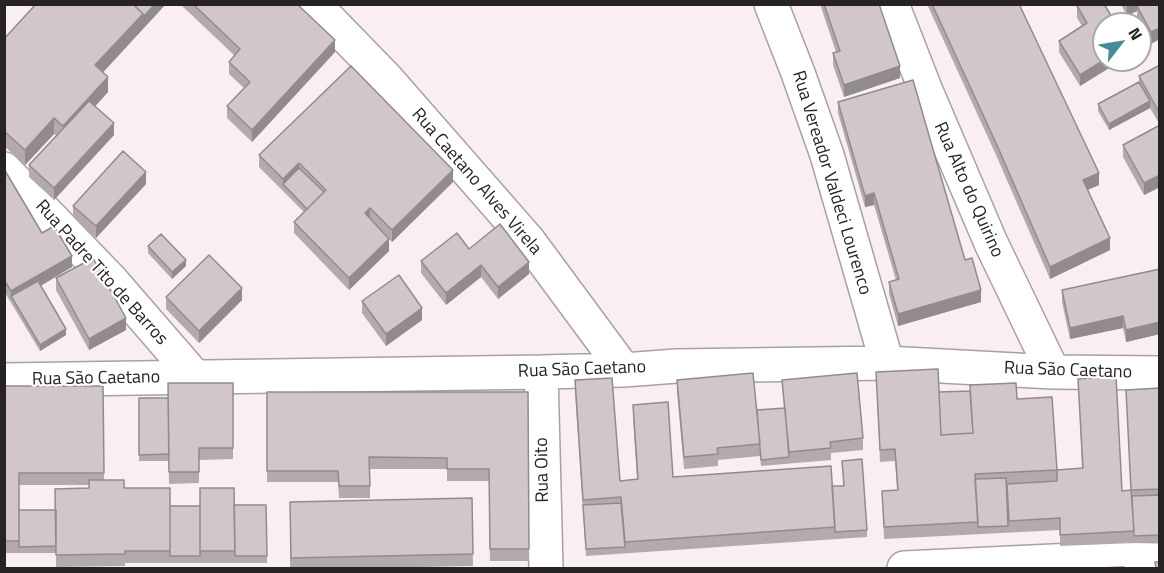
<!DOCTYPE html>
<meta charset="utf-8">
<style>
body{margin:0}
#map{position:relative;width:1164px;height:573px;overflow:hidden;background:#f9eef0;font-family:"Titillium Web",sans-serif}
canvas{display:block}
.frame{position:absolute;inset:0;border:6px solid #272324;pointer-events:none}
.north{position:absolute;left:1092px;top:12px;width:60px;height:60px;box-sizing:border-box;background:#fff;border:2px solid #a9a7a7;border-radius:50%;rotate:59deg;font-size:16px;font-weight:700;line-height:24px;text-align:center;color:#272324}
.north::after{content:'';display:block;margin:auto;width:21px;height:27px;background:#468c97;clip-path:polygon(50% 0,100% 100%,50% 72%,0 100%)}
</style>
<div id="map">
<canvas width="1164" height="573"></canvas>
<div class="frame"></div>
<div class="north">N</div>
</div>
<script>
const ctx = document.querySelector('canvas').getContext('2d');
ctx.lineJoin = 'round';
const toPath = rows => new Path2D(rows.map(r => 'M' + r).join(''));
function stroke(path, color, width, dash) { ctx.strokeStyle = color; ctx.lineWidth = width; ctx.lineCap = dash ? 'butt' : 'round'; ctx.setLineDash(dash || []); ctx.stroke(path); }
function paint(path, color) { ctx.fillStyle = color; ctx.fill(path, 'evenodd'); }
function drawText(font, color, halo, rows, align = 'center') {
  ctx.font = font + ' "Titillium Web",sans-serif'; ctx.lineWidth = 4.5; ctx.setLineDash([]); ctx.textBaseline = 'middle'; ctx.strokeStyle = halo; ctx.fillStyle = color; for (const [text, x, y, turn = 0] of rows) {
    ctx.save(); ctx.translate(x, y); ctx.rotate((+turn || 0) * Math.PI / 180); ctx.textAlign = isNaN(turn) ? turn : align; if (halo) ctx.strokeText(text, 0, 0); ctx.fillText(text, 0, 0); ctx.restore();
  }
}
const street = toPath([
 [314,4,387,79,528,240,624,370],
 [771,4,798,73,827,155,887,363],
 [892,4,926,91,991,243,1053,372],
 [4,169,112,281,196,378],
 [541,372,546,568],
 [4,380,541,372,624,370,676,366,887,363,1053,372,1160,373],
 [904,568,1095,559,1160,560]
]);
const wall = toPath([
 [36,4,166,4,103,72,108,92,95,106,114,135,54,200,29,177,29,165,57,136,54,134,25,165,4,146,4,39],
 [180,4,297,4,335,52,252,142,227,118,227,106,244,88,229,74,229,62,235,56],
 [820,4,879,4,900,78,844,97,833,65,833,53,836,52],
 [927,4,1019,4,1099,185,1087,190,1110,250,1050,279,996,155],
 [1079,4,1104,60,1122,60,1080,86,1059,52,1059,41,1082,26,1077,18,1077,6],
 [1121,4,1160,4,1151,44,1137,17,1137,11,1127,16],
 [1160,65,1160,125,1150,108,1109,130,1098,111,1098,104,1139,82,1139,76],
 [838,102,965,260,981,302,898,326,889,294,889,282,896,280,874,205,865,207,838,113],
 [1160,125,1160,187,1144,195,1123,157,1123,145],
 [259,155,453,182,392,242,389,239,389,251,349,290,294,233,294,222,304,212,259,167],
 [4,169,42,233,72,267,41,286,66,335,40,351,4,291],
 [146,184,96,238,73,217,73,206],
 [148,246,186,266,172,279,148,253],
 [469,249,529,274,498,299,481,277,446,305,421,273,421,261],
 [1160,269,1160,334,1126,342,1123,328,1070,339,1062,302,1062,290],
 [56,278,126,330,89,350,56,290],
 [166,297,242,300,199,343,166,309],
 [362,301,422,320,386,346,362,313],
 [876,372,939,393,1017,399,1057,470,1082,468,1078,379,1122,491,1131,490,1126,390,1160,388,1160,542,1060,546,1060,530,884,539,882,491,897,490,895,461,880,462],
 [575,380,620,481,637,479,633,417,633,405,673,477,832,486,844,486,842,461,867,530,867,537,586,556,575,392],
 [677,380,757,410,784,408,782,380,863,438,863,450,831,453,831,460,761,466,760,452,760,456,718,460,718,466,684,469,677,392],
 [233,383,233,459,199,460,199,483,169,484,168,414,169,461,139,461,139,398,168,398],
 [4,386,103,386,104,480,124,488,170,551,200,506,266,505,267,563,125,563,125,566,56,567,56,529,56,553,4,553],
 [19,485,89,485,89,488,19,534],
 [267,392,528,392,529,561,490,561,489,481,447,481,447,469,370,469,370,498,339,498,338,482,267,482],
 [472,498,473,566,369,568,290,568,290,502]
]);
const shadedWall = toPath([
 [155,4,166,4,95,81,95,65,143,14],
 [1127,4,1149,4,1137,6,1137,11,1127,16],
 [1160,28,1160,39,1151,44,1151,32],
 [335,40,335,52,252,142,252,130],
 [1104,60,1122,60,1080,86,1080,75],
 [900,66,900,78,844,97,844,85],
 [108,77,108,92,63,142,63,126],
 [1150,101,1150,108,1109,130,1109,124],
 [54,118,54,134,25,165,25,150],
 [114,123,114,135,54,200,54,188],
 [299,163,299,175,283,184,283,179],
 [453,170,453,182,392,242,392,230],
 [146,172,146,184,96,238,96,226],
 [1099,173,1099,185,1083,192,1083,180],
 [1160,175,1160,187,1144,195,1144,183],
 [874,193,874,205,865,207,865,196],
 [370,208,370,220,365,213],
 [1110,238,1110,250,1050,279,1050,267],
 [389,239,389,251,349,290,349,278],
 [72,256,72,267,14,301,11,296,11,291],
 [186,260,186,266,172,279,172,272],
 [529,262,529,274,498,299,498,287],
 [481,265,481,277,446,305,446,293],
 [242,288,242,300,199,343,199,331],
 [981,290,981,302,898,326,898,314],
 [422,308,422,320,386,346,386,334],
 [1123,316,1123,328,1070,339,1070,328],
 [126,318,126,330,89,350,89,339],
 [1160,322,1160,334,1126,342,1126,330],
 [66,329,66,335,40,351,40,345]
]);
const building = toPath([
 [36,4,133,4,143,14,95,65,108,77,63,126,54,118,25,150,4,131,4,39,36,4],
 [133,4,155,4,143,17,143,14,133,4],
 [193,4,297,4,335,40,252,130,227,106,250,82,229,62,240,49,193,4],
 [824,4,879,4,900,66,844,85,833,53,840,51,824,4],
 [932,4,1019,4,1099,173,1083,180,1110,238,1050,267,996,143,932,4],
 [1079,4,1104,4,1116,24,1104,24,1104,60,1080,75,1059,41,1087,23,1077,6,1079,4],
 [1139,4,1160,4,1160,28,1151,32,1137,6,1139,4],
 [1160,65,1160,114,1139,76,1160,65],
 [351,66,453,170,392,230,370,208,365,213,389,239,349,278,294,222,326,190,299,163,283,179,259,155,351,66],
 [913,80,965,260,972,258,981,290,898,314,889,282,899,279,874,193,865,196,838,102,913,80],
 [1139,82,1150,101,1109,124,1098,104,1139,82],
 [89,101,114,123,54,188,29,165,89,101],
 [1160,125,1160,175,1144,183,1123,145,1160,125],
 [123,151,146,172,96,226,73,206,123,151],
 [299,168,324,192,307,209,283,184,299,168],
 [4,169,42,233,54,226,72,256,11,291,4,280,4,169],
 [500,224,529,262,498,287,481,265,446,293,421,261,457,233,469,249,500,224],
 [161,234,186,260,172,272,148,246,161,234],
 [209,255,242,288,199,331,166,297,209,255],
 [93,258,126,318,89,339,56,278,93,258],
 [1160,269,1160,322,1126,330,1123,316,1070,328,1062,290,1160,269],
 [399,275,422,308,386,334,362,301,399,275],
 [38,281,66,329,40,345,11,296,38,281],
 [938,369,941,435,973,433,970,385,1016,383,1017,399,1052,397,1057,470,1083,468,1078,379,1116,376,1122,491,1131,490,1126,390,1160,388,1160,489,1131,490,1134,531,1060,535,1060,518,1009,521,1007,484,1057,481,1057,470,975,474,978,522,884,527,882,491,898,490,895,449,880,450,876,372,938,369],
 [753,373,760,444,717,448,718,454,684,457,677,380,753,373],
 [857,373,863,438,830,442,831,448,789,452,782,380,857,373],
 [612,378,620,481,638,479,633,405,668,402,673,477,831,466,835,527,625,542,621,497,583,500,575,380,612,378],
 [168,383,233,383,233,448,199,448,199,472,169,472,168,383],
 [4,386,103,386,104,473,19,473,19,541,4,541,4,386],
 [970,391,973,433,941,435,939,392,970,391],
 [267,392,528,392,529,549,490,549,489,469,447,469,447,458,369,457,370,486,339,486,338,471,267,471,267,392],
 [139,398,168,398,169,454,139,455,139,398],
 [785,408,789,457,761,460,757,410,785,408],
 [862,459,867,530,835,532,832,486,844,486,842,461,862,459],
 [1006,478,1008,526,978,527,975,479,1006,478],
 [89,480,124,480,124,488,170,488,170,551,125,551,125,554,56,555,55,489,89,488,89,480],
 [200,488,234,488,235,551,200,551,200,488],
 [1160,495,1160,535,1134,536,1132,496,1160,495],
 [472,498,473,554,291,558,290,502,472,498],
 [621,503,625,547,586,549,583,505,621,503],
 [234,505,266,505,267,556,235,556,234,505],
 [170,506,200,506,200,556,170,556,170,506],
 [19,510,56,510,56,546,19,547,19,510],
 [1155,562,1160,562,1160,568,1156,568,1155,562],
 [1124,567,1124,568,1098,568,1124,567]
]);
const streetNames = [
 ["Rua Caetano Alves Virela",476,182,49],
 ["Rua Vereador Valdeci Lourenco",831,183,73],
 ["Rua Alto do Quirino",968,190,66],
 ["Rua Padre Tito de Barros",101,273,48],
 ["Rua São Caetano",582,370,-2],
 ["Rua São Caetano",1068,371,2],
 ["Rua São Caetano",96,379,-1],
 ["Rua Oito",543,470,-91]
];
stroke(street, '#aaa0a2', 36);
stroke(street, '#fff', 33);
paint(wall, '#b4aaad');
paint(shadedWall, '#928b8d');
paint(building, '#d1c6c9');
stroke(building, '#928b8d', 1.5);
drawText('18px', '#272324', '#fff', streetNames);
</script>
